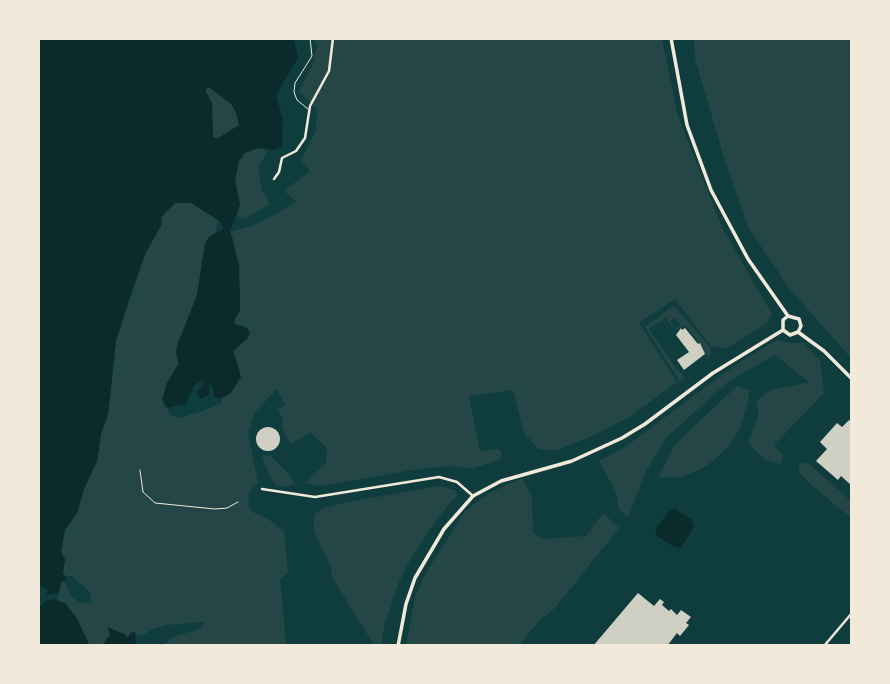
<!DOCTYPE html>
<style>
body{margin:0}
#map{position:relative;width:890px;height:684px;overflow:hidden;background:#0f3d3e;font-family:Ubuntu,sans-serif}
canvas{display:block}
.frame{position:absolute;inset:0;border:40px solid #f1e9da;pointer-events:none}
</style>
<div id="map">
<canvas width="890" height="684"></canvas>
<div class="frame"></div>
</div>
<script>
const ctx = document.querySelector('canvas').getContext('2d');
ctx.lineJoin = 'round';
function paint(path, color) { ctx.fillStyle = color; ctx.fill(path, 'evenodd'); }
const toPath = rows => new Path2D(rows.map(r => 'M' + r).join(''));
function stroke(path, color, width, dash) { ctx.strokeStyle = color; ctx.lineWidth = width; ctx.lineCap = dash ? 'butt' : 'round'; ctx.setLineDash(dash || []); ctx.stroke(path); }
const green = toPath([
 [314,39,662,39,678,116,713,205,723,229,772,314,767,323,726,349,711,346,675,299,639,323,677,382,631,416,594,435,557,450,539,449,524,433,513,390,469,396,480,451,499,449,502,454,499,460,470,469,453,466,418,469,321,486,305,483,326,463,327,448,310,432,291,445,282,427,283,418,277,410,285,405,277,389,255,412,248,434,258,483,250,491,248,504,252,512,265,517,284,531,288,573,280,579,286,645,163,645,173,637,199,629,205,622,166,625,153,629,142,636,131,633,127,639,124,634,108,629,110,635,103,645,89,645,88,640,66,604,58,600,61,583,64,581,71,596,79,602,91,603,90,592,71,576,66,576,63,573,61,552,65,530,77,513,84,489,97,461,101,434,108,415,116,341,146,252,162,224,161,217,175,203,191,203,218,220,215,233,209,237,205,244,197,295,177,346,176,354,179,363,173,374,164,405,172,416,178,418,203,411,222,403,222,398,231,393,240,370,233,351,248,338,243,326,235,324,234,321,240,310,240,290,233,238,230,232,251,226,276,214,296,201,284,191,310,171,301,161,316,130,317,109,299,91,312,66,317,47],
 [694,39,851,39,851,358,789,288,748,227,724,158,695,58],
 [209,87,231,104,236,112,239,125,217,139,213,137,212,121,205,90],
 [259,147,267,151,259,167,259,175,262,190,270,204,244,219,237,217,240,204,235,181,239,161,245,153],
 [675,307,710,347,711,352,709,357,705,354,701,349,703,347,685,325,677,330,676,329,681,325,675,318,670,321,674,326,672,327,666,318,649,329,675,367,683,375,685,379,680,382,645,327,670,308],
 [777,340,790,343,804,343,820,360,824,393,774,445,783,455,781,464,765,460,748,443,759,414,756,401,771,390,809,382,775,355,729,381,666,438,646,471,628,518,619,509,616,492,599,461,628,445,735,365],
 [737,386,749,390,748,403,739,430,727,448,707,466,683,477,658,478,675,444],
 [262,455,271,456,286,471,294,483,288,487,276,485,269,476],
 [802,463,808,463,851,501,851,518,809,483,799,472,799,466],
 [522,478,532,497,533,533,543,539,586,536,603,513,619,528,555,608,540,620,519,645,406,645,415,597,427,571,465,511,491,492],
 [439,486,455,490,458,494,437,519,410,560,399,582,384,627,381,645,374,645,332,577,331,567,314,532,314,514,322,509,348,502]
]);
const water = toPath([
 [38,39,294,39,298,58,276,95,283,120,282,146,276,150,258,148,245,153,239,161,235,181,240,204,230,231,239,265,240,310,234,321,235,324,247,328,250,333,248,338,233,351,241,377,231,393,222,398,214,397,213,389,209,382,209,394,202,399,198,396,197,392,204,384,202,380,194,386,186,404,168,408,162,400,167,383,179,363,176,353,177,346,197,295,205,244,209,237,223,229,221,222,191,203,175,203,161,217,162,224,146,252,129,299,116,341,108,415,101,434,97,461,84,489,77,513,65,530,61,552,65,559,63,573,67,579,61,583,59,593,47,595,47,589,38,585],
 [209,87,231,104,236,112,239,125,217,139,213,137,212,103,205,90],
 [675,509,692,520,694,527,681,547,677,548,658,537,655,530,668,512],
 [54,599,66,604,78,620,89,645,39,645,39,607,45,601],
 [108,627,124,634,127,638,131,633,135,632,136,645,103,645,110,635]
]);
const building = toPath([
 [681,328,682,330,685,328,698,344,700,343,705,354,684,370,677,360,689,352,676,335],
 [849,420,852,423,852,486,841,476,838,480,816,461,827,449,820,442,837,423,842,427],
 '256 439a12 12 0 1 1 24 0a12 12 0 1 1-24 0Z',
 [638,593,654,606,660,599,664,602,662,605,669,611,671,609,677,615,681,610,691,617,686,623,689,625,680,636,677,633,667,646,593,646]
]);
const path = toPath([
 [140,470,143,492,155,503,215,509,227,508,238,502]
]);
const service = toPath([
 [308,109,297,100,294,92,295,83,312,56,310,38]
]);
const minor = toPath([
 [274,179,279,172,282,158,296,151,305,138,310,106,329,71,333,38],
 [262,489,315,497,439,477,457,482,473,496],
 [824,646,852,613]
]);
const tertiary = toPath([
 [671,38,687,125,711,190,748,259,788,316],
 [788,316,783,320,783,330,790,335,798,332],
 [788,316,799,319,801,326,798,332],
 [798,332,824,351,852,379],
 [398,646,406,604,415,578,444,529,473,496,501,481,572,461,622,438,645,424,713,373,783,330]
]);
paint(green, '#244646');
paint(water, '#0a2a2b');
paint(building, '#cfcfc3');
stroke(path, '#f1e9da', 1);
stroke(service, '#f1e9da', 1);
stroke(minor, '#f1e9da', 2.5);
stroke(tertiary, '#f1e9da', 3.5);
</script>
